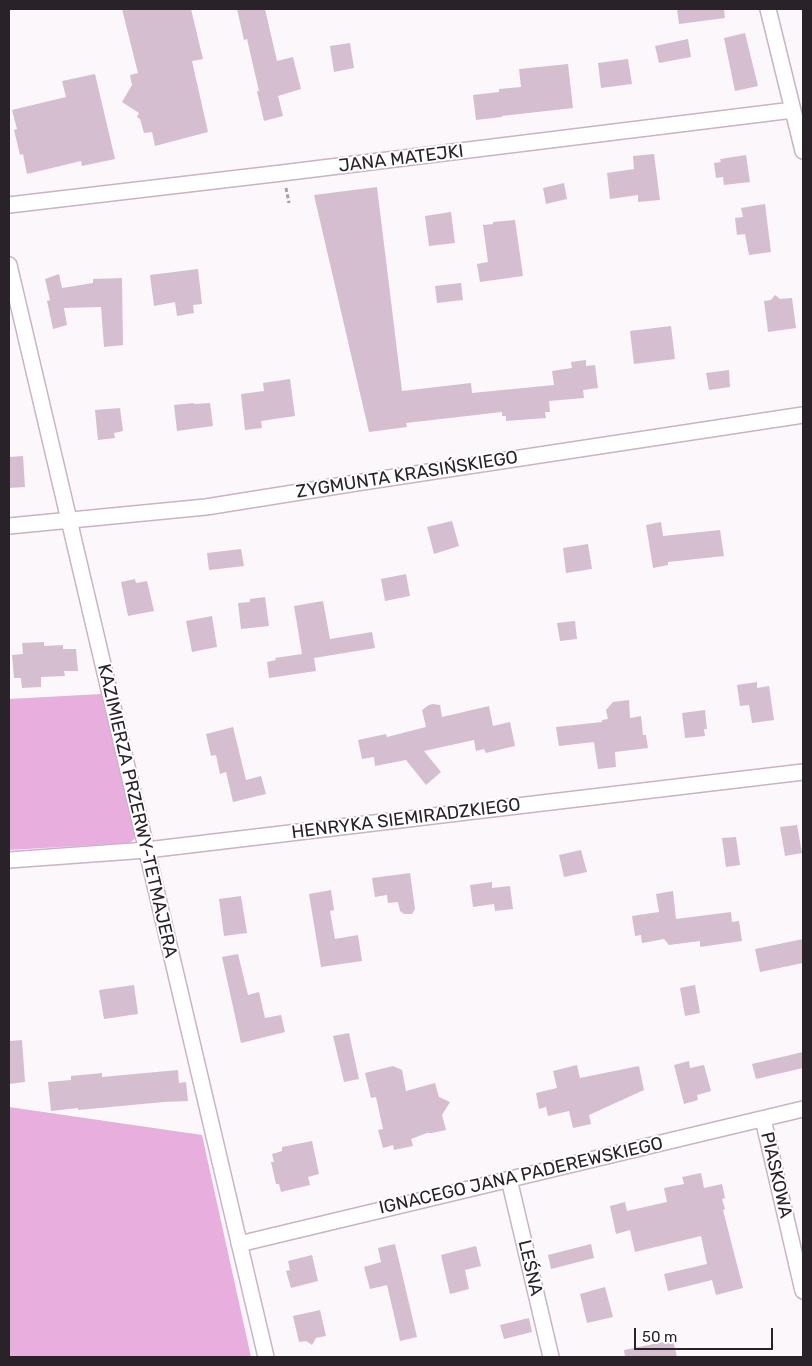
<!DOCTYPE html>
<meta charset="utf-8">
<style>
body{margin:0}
#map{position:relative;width:812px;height:1366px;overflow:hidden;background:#fcf7fb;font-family:Rubik,sans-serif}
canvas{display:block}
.frame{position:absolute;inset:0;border:10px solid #2a2229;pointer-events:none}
.scale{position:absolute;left:634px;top:1328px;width:139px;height:22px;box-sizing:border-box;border:2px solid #2a2229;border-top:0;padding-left:6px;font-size:15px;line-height:18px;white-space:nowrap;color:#2a2229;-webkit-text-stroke:4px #fff;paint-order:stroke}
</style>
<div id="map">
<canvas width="812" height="1366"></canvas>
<div class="frame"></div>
<div class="scale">50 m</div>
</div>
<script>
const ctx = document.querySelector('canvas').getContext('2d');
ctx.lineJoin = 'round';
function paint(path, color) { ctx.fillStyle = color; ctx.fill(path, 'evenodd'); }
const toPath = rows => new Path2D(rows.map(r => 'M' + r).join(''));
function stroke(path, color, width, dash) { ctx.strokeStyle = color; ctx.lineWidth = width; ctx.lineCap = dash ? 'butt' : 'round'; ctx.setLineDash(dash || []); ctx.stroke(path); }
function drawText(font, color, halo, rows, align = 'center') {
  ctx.font = font + ' Rubik,sans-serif'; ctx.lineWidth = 4; ctx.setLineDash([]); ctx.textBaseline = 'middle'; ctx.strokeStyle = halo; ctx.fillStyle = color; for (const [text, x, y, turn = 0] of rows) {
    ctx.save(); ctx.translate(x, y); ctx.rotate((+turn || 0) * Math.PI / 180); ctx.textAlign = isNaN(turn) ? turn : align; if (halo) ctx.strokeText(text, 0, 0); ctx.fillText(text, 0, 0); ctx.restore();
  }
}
const forest = toPath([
 [101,694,136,838,129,843,9,850,9,699],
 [9,1107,202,1135,251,1357,9,1357]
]);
const building = toPath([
 [122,9,191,9,203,59,192,61,208,132,155,146,152,132,144,133,140,119,137,117,139,113,122,102,132,85,130,75,138,73],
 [237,9,265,9,277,61,293,57,301,89,278,96,283,116,264,121,257,91,259,91,247,39,244,40],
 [677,9,724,9,725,18,679,24],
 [745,33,758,86,735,91,724,38],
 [688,39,691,57,659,63,655,46],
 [350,43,354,68,334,72,330,46],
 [628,59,632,84,601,88,598,63],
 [568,64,573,108,502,116,502,117,476,120,473,95,499,92,499,89,521,87,519,69],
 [95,74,115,159,82,166,81,161,27,174,23,154,20,155,14,130,17,129,12,110,66,97,62,81],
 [654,154,660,200,638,202,638,195,610,199,607,173,634,169,633,156],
 [746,155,750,182,724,185,723,177,716,178,714,163,721,162,720,159],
 [564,183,567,199,546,204,543,188],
 [377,187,402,391,471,383,472,393,554,385,552,371,572,368,571,362,586,360,586,366,595,365,598,388,583,390,584,398,549,401,550,412,545,412,546,418,506,421,506,416,502,416,502,412,406,423,407,427,369,432,314,195],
 [765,204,771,252,749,255,745,234,737,235,735,218,743,217,741,208],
 [451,212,455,243,429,246,425,216],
 [515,220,523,276,480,282,477,264,488,262,483,225,493,224,493,222],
 [198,269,202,304,193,305,194,313,177,316,175,302,154,306,150,275],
 [59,274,62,288,93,283,93,279,122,278,123,345,104,347,101,307,64,308,67,325,53,329,47,301,50,300,45,279],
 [461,283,463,300,437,303,435,286],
 [775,295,780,299,792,298,796,328,768,332,764,301,771,300],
 [671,326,675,359,634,364,630,331],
 [729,370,730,387,709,390,706,373],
 [290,379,295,416,261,421,262,428,245,430,241,394,264,391,263,383],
 [194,403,194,404,210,403,213,426,177,431,174,405],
 [120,408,123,431,114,433,115,438,98,440,95,410],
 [23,456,25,487,9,488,9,457],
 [452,521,459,546,434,554,427,527],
 [661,522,663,536,720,530,724,556,668,562,668,565,653,568,646,525],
 [588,544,592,569,566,573,563,548],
 [241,549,244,566,209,570,207,553],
 [406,574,410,596,385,601,381,579],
 [135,579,136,583,147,581,154,611,128,616,121,582],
 [265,597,269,626,241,629,238,603,250,602,250,599],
 [323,601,330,639,372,632,375,648,314,658,316,671,269,678,267,662,276,660,275,658,302,654,294,606],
 [212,616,217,647,192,652,186,621],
 [575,621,577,639,560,641,557,623],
 [44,642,44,646,63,645,63,649,76,649,78,671,64,671,65,676,41,677,41,687,22,688,21,678,14,678,12,655,23,654,22,643],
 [757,682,757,688,769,686,774,720,752,723,749,705,740,706,737,685],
 [629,700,630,718,641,716,643,735,646,735,648,748,615,752,616,767,598,769,594,742,559,746,556,727,602,722,602,720,608,719,606,710,613,702],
 [433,704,440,705,442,717,489,706,493,726,510,722,515,746,486,753,484,749,476,751,474,740,424,751,441,772,426,785,406,760,375,766,374,757,362,759,358,740,386,734,387,737,426,727,422,710,429,705],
 [705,710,707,729,704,729,705,736,685,738,682,713],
 [233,727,246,780,261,776,266,794,233,802,226,772,220,774,216,755,211,756,206,734],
 [797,825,802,853,785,856,780,827],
 [736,837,740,865,726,867,722,838],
 [581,850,587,872,564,877,559,855],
 [410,873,415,909,412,914,404,914,400,911,398,902,388,903,387,895,375,897,372,878],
 [492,882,492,888,510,886,513,909,495,911,494,904,473,907,470,885],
 [331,890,334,910,330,911,335,939,358,935,362,961,321,967,309,894],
 [673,891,676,919,731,912,732,922,739,921,742,941,700,947,700,941,669,945,664,939,642,943,641,935,635,936,632,916,659,912,656,894],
 [241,896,247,933,224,936,219,899],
 [803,939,803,963,760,972,755,949],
 [238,954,248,995,259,992,265,1018,281,1015,285,1032,241,1043,222,957],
 [134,985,138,1014,104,1019,99,990],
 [695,985,700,1013,685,1016,680,988],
 [349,1033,359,1079,344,1082,333,1036],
 [22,1040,25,1082,9,1084,9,1041],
 [803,1052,803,1068,756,1079,752,1064],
 [689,1061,690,1068,704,1065,711,1091,697,1095,698,1100,684,1104,674,1065],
 [577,1065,580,1078,639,1066,644,1090,589,1115,591,1124,573,1128,569,1111,548,1116,546,1107,539,1109,536,1093,557,1088,553,1071],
 [393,1066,402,1070,406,1091,435,1083,439,1097,450,1102,442,1115,446,1130,432,1133,427,1133,411,1139,413,1146,394,1150,393,1145,383,1148,378,1130,383,1129,376,1097,371,1098,365,1073],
 [178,1070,179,1083,186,1082,188,1101,164,1102,78,1110,78,1108,51,1111,48,1082,71,1080,71,1076,102,1073,102,1077],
 [312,1141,319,1174,308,1177,310,1185,281,1192,279,1184,276,1184,271,1162,274,1162,272,1154,282,1151,282,1147],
 [701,1173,704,1188,722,1184,725,1198,722,1199,725,1209,723,1210,743,1288,716,1295,712,1280,668,1291,664,1274,707,1264,701,1236,635,1252,630,1230,616,1234,610,1206,625,1202,627,1211,667,1202,664,1188,684,1184,682,1177],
 [395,1244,417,1337,400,1341,387,1285,370,1289,364,1267,381,1262,378,1248],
 [591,1244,594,1258,551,1269,548,1255],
 [476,1246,481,1266,465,1270,469,1289,450,1294,441,1255],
 [312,1255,318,1281,291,1288,286,1271,290,1270,288,1261],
 [605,1287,613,1317,587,1323,580,1294],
 [320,1310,326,1336,316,1338,312,1345,306,1341,299,1342,293,1316],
 [529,1318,532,1332,504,1339,500,1325],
 [673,1340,677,1357,625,1357,624,1350]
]);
const path = toPath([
 [286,188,289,203]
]);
const street = toPath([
 [768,9,803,151],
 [9,205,282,173,793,110],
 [9,265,266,1357],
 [9,526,206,507,356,483,803,415],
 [9,860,147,850,803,772],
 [763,1119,803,1291],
 [509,1179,551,1357],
 [239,1244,803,1109]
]);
const streetNames = [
 ["JANA MATEJKI",401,159,-7],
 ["ZYGMUNTA KRASIŃSKIEGO",407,475,-9],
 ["KAZIMIERZA PRZERWY-TETMAJERA",137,811,77],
 ["HENRYKA SIEMIRADZKIEGO",406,819,-7],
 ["PIASKOWA",776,1175,77],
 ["IGNACEGO JANA PADEREWSKIEGO",521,1176,-13],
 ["LEŚNA",530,1268,77]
];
paint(forest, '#e8aede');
paint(building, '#d5bed0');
stroke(street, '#c9b3c5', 18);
stroke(path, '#a7a1a6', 3, [4, 2.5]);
stroke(street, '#fff', 15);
drawText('18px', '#2a2229', '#fff', streetNames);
</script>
